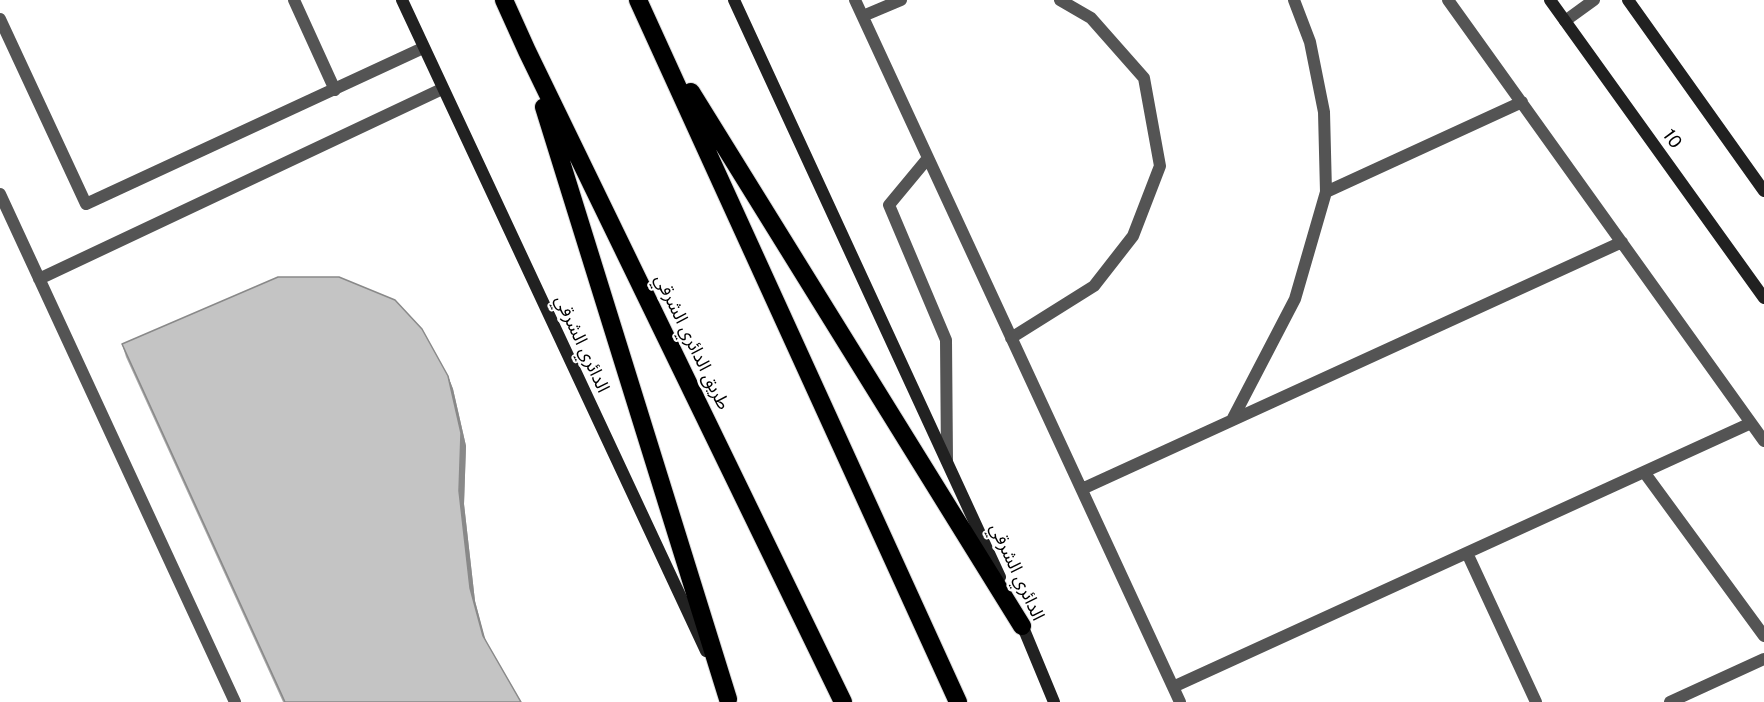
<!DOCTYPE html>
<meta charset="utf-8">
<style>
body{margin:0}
canvas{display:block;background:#fff}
</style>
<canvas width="1764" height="702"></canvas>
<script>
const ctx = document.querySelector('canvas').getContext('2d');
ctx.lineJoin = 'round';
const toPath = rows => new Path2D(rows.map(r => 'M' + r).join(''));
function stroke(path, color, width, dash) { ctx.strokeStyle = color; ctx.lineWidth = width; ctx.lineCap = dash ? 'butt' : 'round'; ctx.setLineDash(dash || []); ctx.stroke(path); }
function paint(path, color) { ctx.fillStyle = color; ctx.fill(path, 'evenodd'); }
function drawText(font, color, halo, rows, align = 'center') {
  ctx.font = font + ' "Public Sans","Noto Sans Arabic",sans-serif'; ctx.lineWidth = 5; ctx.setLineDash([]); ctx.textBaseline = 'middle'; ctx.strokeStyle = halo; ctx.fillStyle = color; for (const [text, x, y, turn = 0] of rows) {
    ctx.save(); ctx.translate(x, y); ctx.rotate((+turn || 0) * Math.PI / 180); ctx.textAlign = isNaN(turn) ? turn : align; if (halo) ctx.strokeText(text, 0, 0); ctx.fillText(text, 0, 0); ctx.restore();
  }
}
const lane = toPath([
 [294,0,335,90],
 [855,0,1180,702],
 [1448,0,1764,441],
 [863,16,901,0],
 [0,19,86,204,423,48],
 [928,158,889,205,946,340,947,461],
 [1326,192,1522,102],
 [1011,338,1094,286,1133,236,1160,166,1144,78,1091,18,1060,0],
 [1232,420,1295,299,1326,192,1324,112,1310,42,1294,0],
 [1644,472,1764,636],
 [1082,489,1622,242],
 [1467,553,1536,702],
 [1173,687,1751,423],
 [1670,702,1764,659]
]);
const street = toPath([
 [1565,21,1594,0],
 [0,194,235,702],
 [39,279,442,89]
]);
const secondary = toPath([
 [402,0,706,651],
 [734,0,1000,577],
 [1550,0,1764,298],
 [1628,0,1764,191],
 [1020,620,1054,702]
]);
const highway = toPath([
 [504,0,527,51,843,702],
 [638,0,958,702],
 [691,92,1022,626],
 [544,107,728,699]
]);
const wall = toPath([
 [122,344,448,376,453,389,466,446,464,504,475,601,485,640,521,702,283,702,126,357]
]);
const shadedWall = toPath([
 [448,376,453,389,466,446,464,504,475,601,488,649,483,636,470,588,459,491]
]);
const building = toPath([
 [278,277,339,277,395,300,422,329,448,376,461,433,459,491,470,588,483,636,521,702,285,702,122,344,278,277]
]);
const streetNames = [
 ["10",1672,139,54],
 ["طريق الدائري الشرقي",692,342,64],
 ["الدائري الشرقي",582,344,65],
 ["الدائري الشرقي",1017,572,65]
];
stroke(highway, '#dbdbdb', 20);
stroke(lane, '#545454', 12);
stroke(street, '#545454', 12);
stroke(secondary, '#212121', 12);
stroke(highway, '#000', 18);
paint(wall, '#a9a9a9');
paint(shadedWall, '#898989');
paint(building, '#c4c4c4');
stroke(building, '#898989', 1.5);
drawText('18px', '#000', '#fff', streetNames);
</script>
